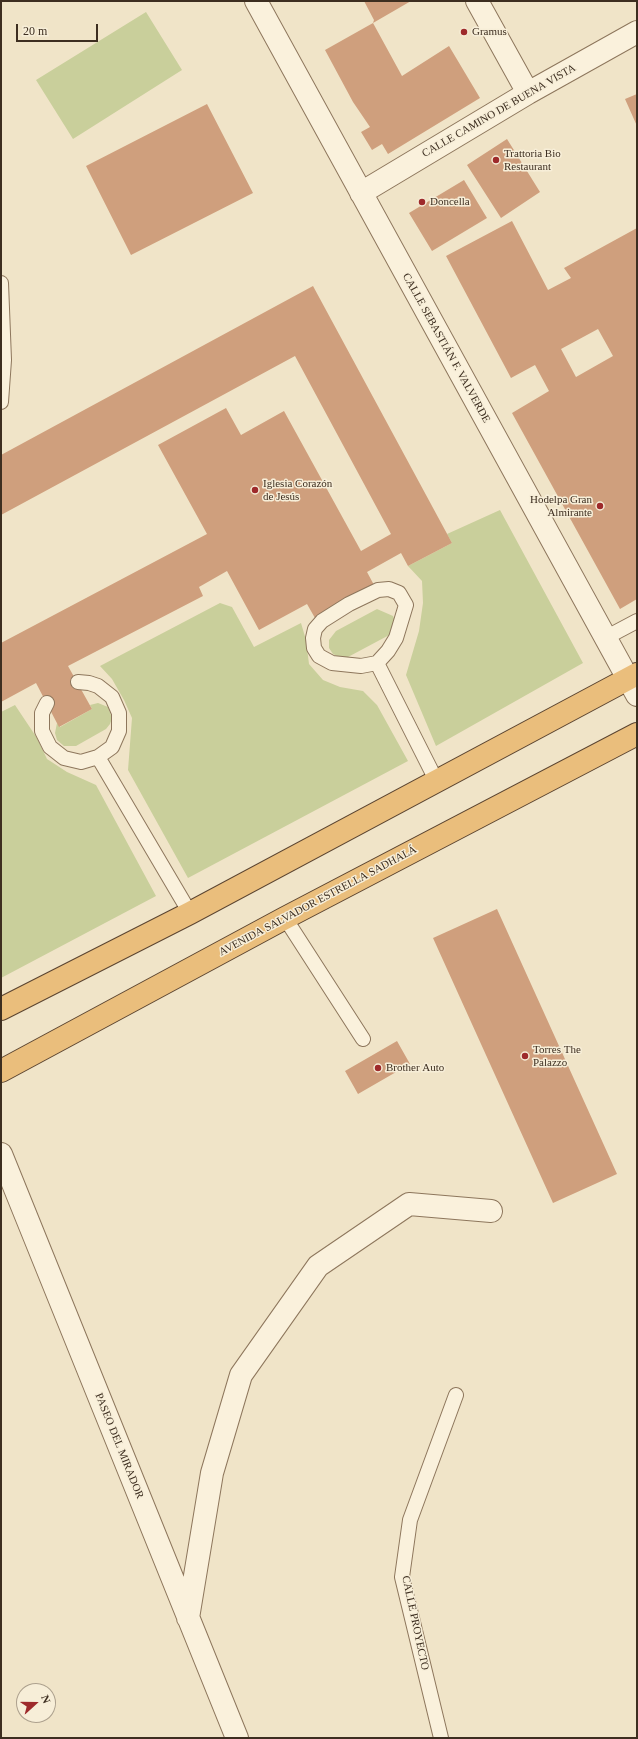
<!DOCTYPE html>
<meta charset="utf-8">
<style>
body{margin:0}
#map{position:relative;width:638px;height:1739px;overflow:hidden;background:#f0e4c8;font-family:Georgia,serif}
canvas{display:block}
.frame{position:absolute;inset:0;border:2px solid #3d2e20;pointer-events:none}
.north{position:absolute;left:16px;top:1683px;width:40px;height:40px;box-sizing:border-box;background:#f7eed8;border:1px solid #ada18e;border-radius:50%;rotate:69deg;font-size:11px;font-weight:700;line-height:16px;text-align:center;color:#3d2e20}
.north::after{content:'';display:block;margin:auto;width:14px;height:18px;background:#9e2a2b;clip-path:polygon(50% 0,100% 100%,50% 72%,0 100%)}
.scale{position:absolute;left:16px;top:24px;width:82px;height:18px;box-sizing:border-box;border:2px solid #3d2e20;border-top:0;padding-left:5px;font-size:12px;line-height:14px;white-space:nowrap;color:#3d2e20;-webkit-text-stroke:3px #f7eed8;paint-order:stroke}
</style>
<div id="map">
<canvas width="638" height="1739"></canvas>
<div class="frame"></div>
<div class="north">N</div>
<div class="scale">20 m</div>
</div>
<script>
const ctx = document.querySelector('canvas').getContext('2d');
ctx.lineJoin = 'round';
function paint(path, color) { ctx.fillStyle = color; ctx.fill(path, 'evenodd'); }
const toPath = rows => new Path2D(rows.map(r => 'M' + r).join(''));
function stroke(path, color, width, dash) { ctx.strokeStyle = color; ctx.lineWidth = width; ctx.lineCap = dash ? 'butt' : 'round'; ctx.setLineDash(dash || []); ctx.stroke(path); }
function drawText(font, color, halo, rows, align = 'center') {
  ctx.font = font + ' Georgia,serif'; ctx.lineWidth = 3; ctx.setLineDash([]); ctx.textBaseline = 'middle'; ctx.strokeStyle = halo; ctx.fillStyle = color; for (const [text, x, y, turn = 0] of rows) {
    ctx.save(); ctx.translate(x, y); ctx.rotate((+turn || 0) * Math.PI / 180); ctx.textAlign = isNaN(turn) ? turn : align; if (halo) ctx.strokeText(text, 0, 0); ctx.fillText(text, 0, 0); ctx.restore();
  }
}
const green = toPath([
 [146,12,182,70,73,139,36,80],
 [500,510,583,663,436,746,406,675,419,631,423,603,422,581,408,566,452,543,447,534],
 [220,603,232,607,254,647,301,623,306,640,309,664,323,680,340,687,363,691,377,705,408,761,188,878,128,770,132,718,124,700,112,679,100,666],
 [377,609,393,616,397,625,393,633,348,657,341,658,333,654,329,648,329,640,336,631],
 [98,703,108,707,112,718,110,724,106,729,76,746,64,746,57,740,55,733,57,723,60,727,92,709,90,705],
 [15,705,37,738,47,759,67,772,96,785,156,896,1,978,1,712]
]);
const building = toPath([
 [364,1,411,1,373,23,374,20],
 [373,23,402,76,449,46,480,98,388,154,382,144,372,150,361,132,370,127,353,102,325,50],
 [637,94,637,126,625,99],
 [207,104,253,193,131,255,86,166],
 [507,139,540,192,501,218,467,165],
 [464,180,487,218,432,251,409,213],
 [512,221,548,290,571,278,564,268,637,228,637,599,620,609,512,413,549,391,535,365,511,378,446,256],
 [598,329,613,356,576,377,561,349],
 [313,286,452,543,408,566,401,553,367,572,374,585,315,618,307,604,259,630,227,571,199,587,203,596,68,666,92,709,59,727,36,683,1,702,1,643,207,534,158,445,226,408,241,435,284,411,361,551,391,534,295,356,1,515,1,455],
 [497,909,617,1174,553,1203,433,938],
 [397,1041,410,1064,358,1094,345,1071]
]);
const service = toPath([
 [1,283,4,360,1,402],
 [605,638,637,621],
 [377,663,361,666,332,663,319,656,314,648,313,638,315,629,322,621,349,604,378,590,389,589,399,593,406,605,396,638,388,651,377,663,436,780],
 [47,703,42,713,42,731,50,747,64,758,81,762,98,757,112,747,119,731,119,713,112,697,98,686,89,683,78,682],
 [98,757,190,913],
 [285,918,363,1039],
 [441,1738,402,1577,410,1520,456,1395]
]);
const minor = toPath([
 [256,1,637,695],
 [477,1,528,93],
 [361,193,528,93,637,32],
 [1,1154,237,1738],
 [188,1618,212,1473,241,1375,318,1266,409,1204,491,1211]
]);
const trunk = toPath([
 [1,1009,190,913,637,674],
 [1,1071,285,918,637,734]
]);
const markers = [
 [464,32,4,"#9e2a2b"],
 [496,160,4,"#9e2a2b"],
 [422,202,4,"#9e2a2b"],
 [255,490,4,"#9e2a2b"],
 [600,506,4,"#9e2a2b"],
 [525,1056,4,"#9e2a2b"],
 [378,1068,4,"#9e2a2b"]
];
const poiNames = [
 ["Gramus",472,32],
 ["Trattoria Bio",504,154],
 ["Restaurant",504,167],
 ["Doncella",430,202],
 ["Iglesia Corazón",263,484],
 ["de Jesús",263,497],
 ["Hodelpa Gran",592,500,"right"],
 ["Almirante",592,513,"right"],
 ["Torres The",533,1050],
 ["Palazzo",533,1063],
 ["Brother Auto",386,1068]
];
const streetNames = [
 ["CALLE CAMINO DE BUENA VISTA",499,111,-30],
 ["CALLE SEBASTIÁN F. VALVERDE",446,348,61],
 ["AVENIDA SALVADOR ESTRELLA SADHALÁ",318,901,-28],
 ["PASEO DEL MIRADOR",119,1446,68],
 ["CALLE PROYECTO",415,1623,78]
];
paint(green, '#c9cf9b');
paint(building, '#cf9f7d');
stroke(service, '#8d765c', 16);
stroke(minor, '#8d765c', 24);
stroke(trunk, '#5b4430', 24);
stroke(service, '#faf1dc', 14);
stroke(minor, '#faf1dc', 22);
stroke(trunk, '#eabe7c', 22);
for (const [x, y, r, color] of markers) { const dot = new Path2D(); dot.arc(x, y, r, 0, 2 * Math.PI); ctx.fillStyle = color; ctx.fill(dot); stroke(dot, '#f7eed8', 1.5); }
drawText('11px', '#3d2e20', '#f7eed8', poiNames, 'left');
drawText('11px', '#3d2e20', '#f7eed8', streetNames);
</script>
